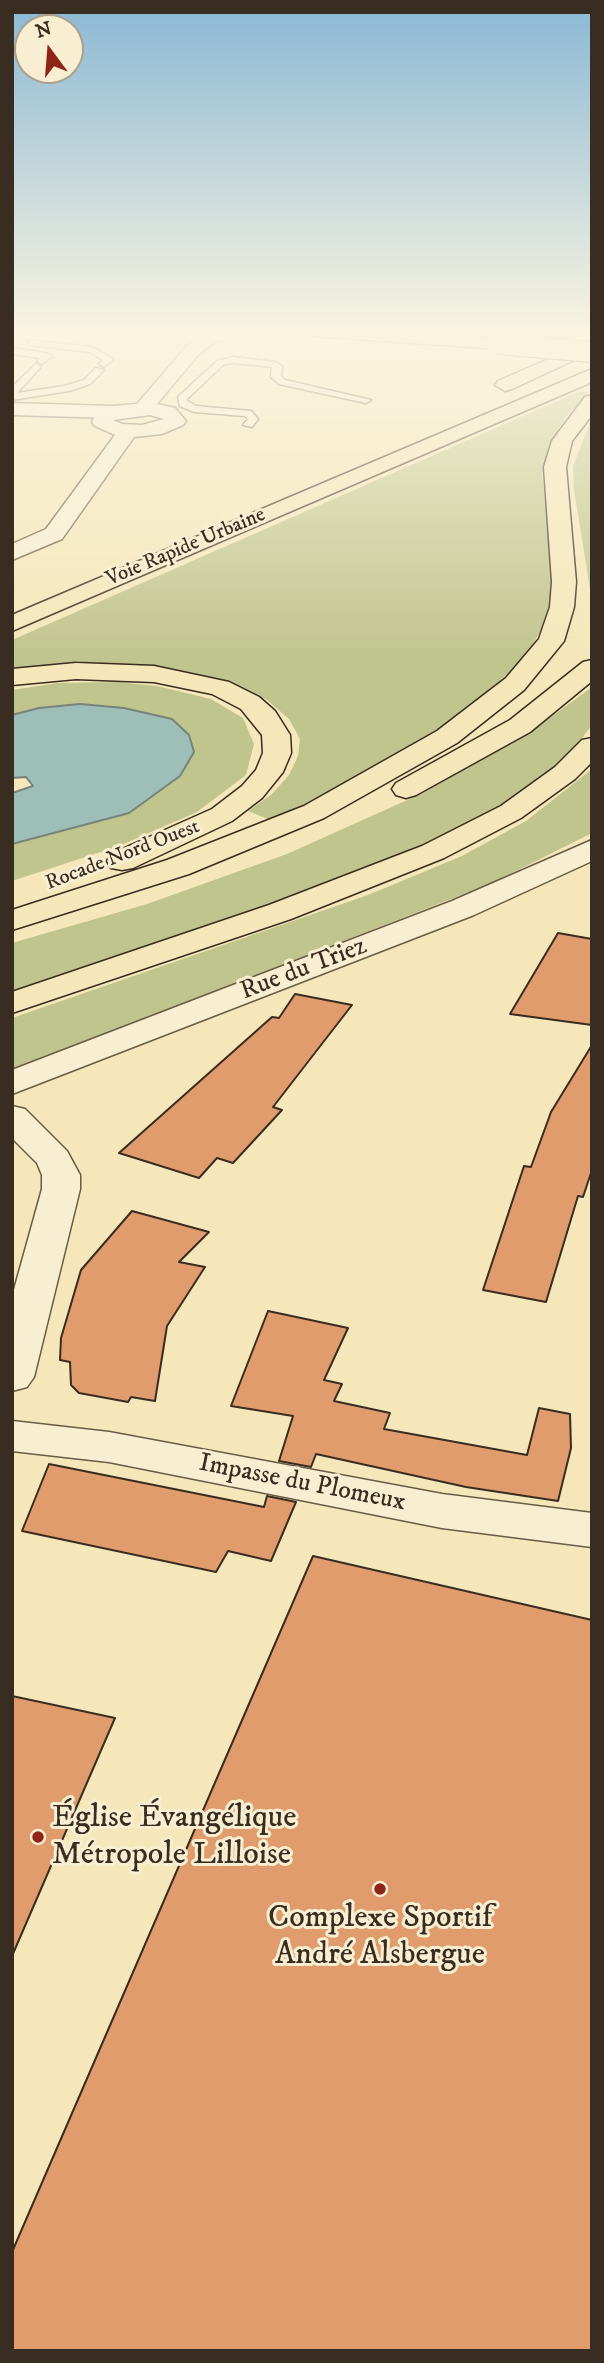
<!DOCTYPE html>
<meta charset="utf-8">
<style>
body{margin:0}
#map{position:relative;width:604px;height:2363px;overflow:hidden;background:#f5e7ba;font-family:"IM FELL DW Pica",serif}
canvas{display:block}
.frame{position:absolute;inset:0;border:14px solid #392c21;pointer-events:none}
.north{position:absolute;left:14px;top:14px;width:70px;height:70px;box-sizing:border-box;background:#f8efd2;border:2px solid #aca18b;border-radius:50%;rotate:344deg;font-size:19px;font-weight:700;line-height:28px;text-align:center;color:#392c21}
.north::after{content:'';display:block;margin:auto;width:24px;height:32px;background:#8f2418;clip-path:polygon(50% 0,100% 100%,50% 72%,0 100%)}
</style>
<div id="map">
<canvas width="604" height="2363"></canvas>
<div class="frame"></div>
<div class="north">N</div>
</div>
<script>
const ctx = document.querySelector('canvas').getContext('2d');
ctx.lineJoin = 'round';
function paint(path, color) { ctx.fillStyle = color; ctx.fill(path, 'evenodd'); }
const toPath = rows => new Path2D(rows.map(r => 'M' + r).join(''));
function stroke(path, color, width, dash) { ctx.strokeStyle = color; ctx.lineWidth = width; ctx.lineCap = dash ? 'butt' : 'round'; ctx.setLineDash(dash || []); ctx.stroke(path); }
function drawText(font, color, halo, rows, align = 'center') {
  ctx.font = font + ' "IM FELL DW Pica",serif'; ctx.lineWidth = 6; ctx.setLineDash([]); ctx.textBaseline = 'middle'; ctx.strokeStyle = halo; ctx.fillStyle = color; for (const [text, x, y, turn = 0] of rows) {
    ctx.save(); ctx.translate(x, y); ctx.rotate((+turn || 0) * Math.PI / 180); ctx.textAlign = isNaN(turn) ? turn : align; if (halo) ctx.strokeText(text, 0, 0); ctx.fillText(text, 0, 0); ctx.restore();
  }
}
const green = toPath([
 [457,331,591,331,567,342],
 [580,391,589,392,565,418,551,443,542,473,554,574,547,619,526,657,466,711,394,759,335,792,270,820,248,811,272,794,289,775,298,756,300,739,289,719,267,700,226,682,181,671,134,665,12,671,12,640],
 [592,418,592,601,574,490,573,466],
 [117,682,157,686,211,699,243,718,254,744,246,775,197,812,119,846,12,881,12,844,34,839,172,719,124,708,80,704,39,708,12,715,12,690,58,683],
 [592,687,592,725,582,738,540,780,471,824,352,876,12,994,12,943,147,904,287,854,423,793,540,725],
 [592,769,592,833,492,883,12,1070,12,1018,368,895,462,856,526,821]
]);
const water = toPath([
 [80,704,124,708,172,719,189,735,194,752,180,776,129,813,12,844,12,793,33,786,26,777,12,778,12,715,39,708,80,704]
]);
const building = toPath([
 [558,933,592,939,592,1025,510,1014,558,933],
 [295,994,352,1005,273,1107,282,1110,233,1163,217,1158,199,1178,119,1153,272,1017,279,1018,295,994],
 [592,1045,592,1170,583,1197,578,1196,546,1302,483,1290,524,1166,531,1167,551,1112,592,1045],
 [132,1211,209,1232,179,1262,205,1267,167,1326,155,1401,131,1397,128,1402,79,1393,71,1385,70,1362,60,1360,61,1338,81,1270,132,1211],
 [268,1311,348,1328,324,1380,342,1384,334,1401,390,1413,384,1429,527,1455,539,1408,570,1414,571,1448,558,1501,466,1487,316,1454,311,1467,279,1461,293,1416,231,1406,268,1311],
 [49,1464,264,1507,267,1496,296,1502,271,1561,228,1551,216,1572,22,1531,49,1464],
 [313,1556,592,1620,592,2351,12,2351,12,2252,313,1556],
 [12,1696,115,1718,12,1956,12,1696]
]);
const service = toPath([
 [27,340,92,347,113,359,104,367,99,364,103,360,90,352,30,345,27,340],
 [12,348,47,353,52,356,42,364,37,361,40,358,12,354,12,348],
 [233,357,275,362,282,366,281,376,285,380,371,400,366,403,279,384,271,377,272,367,233,363,223,365,186,400,196,406,251,411,258,419,252,427,243,425,248,419,245,416,194,412,180,406,178,397,217,361,233,357],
 [36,364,41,367,17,393,64,386,84,380,96,368,104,370,90,384,69,391,12,400,12,387,36,364]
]);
const minor = toPath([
 [12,403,112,406,122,412,112,418,12,415,12,403],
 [12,1106,25,1109,67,1151,80,1175,80,1189,34,1377,27,1387,12,1391,12,1297,42,1189,42,1175,37,1163,12,1138,12,1106],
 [12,1421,109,1432,442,1494,592,1513,592,1547,442,1528,109,1462,12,1451,12,1421]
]);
const tertiary = toPath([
 [212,331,241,331,238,335,216,341,198,355,157,404,175,408,186,421,183,425,162,434,134,437,62,539,12,560,12,544,46,529,115,435,95,426,92,422,96,413,112,406,137,404,186,347,204,333,212,331],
 [150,415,164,419,142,425,122,424,113,420,150,415],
 [592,840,592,861,474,915,12,1094,12,1070,452,901,592,840]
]);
const primary = toPath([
 [193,331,238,331,229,336,202,336,193,331],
 [303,331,386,331,497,339,506,344,497,349,312,336,303,331]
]);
const trunk = toPath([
 [592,340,592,352,512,389,505,391,495,385,498,381,592,340],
 [592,369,592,382,12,631,12,615,592,369],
 [592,395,592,415,572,441,566,467,576,582,574,607,564,641,524,690,457,743,324,818,189,874,12,930,12,910,167,860,304,806,437,731,506,678,539,639,550,607,552,582,544,467,552,441,585,397,592,395],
 [592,660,592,681,530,732,416,795,406,798,396,795,392,789,396,783,510,720,583,662,592,660],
 [76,663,154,666,229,682,259,697,275,711,290,735,291,753,283,772,262,798,232,821,133,868,122,870,111,868,107,861,111,854,212,809,242,786,256,770,263,753,262,735,241,709,212,694,154,682,76,679,12,685,12,669,76,663],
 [592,738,592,762,575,779,521,818,444,858,291,919,12,1013,12,992,269,905,422,846,501,806,555,767,582,740,592,738]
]);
const primaryBridge = toPath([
 [497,344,592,352]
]);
const markers = [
 [38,1837,7,"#8f2418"],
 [380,1889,7,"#8f2418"]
];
const farStreetnames = [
 ["Voie Rapide Urbaine",186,548,-23],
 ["Rocade Nord Ouest",123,856,-21]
];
const streetNames = [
 ["Rue du Triez",304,970,-21],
 ["Impasse du Plomeux",302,1484,11]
];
const nearPoinames = [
 ["Église Évangélique",52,1819],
 ["Métropole Lilloise",52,1856],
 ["Complexe Sportif",380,1919,"center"],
 ["André Alsbergue",380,1956,"center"]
];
paint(green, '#c0c48d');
paint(water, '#9ebeb8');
stroke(water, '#76847c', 2);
paint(building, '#e09c6c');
stroke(building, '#392c21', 2);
stroke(service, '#685b47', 3);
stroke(minor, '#685b47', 3);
stroke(tertiary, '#685b47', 3);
stroke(primary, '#392c21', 3);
stroke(trunk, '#392c21', 3);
paint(service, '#f8efd2');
paint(minor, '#f8efd2');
paint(tertiary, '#f8efd2');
paint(primary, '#f5e7ba');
paint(trunk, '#f5e7ba');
stroke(primaryBridge, '#392c21', 22, []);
stroke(primaryBridge, '#f5e7ba', 20);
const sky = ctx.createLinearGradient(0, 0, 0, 662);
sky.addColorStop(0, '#8ab8d5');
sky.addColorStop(0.5, '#faf4e0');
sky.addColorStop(1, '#faf4e000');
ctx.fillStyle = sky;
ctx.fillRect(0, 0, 604, 662);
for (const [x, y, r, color] of markers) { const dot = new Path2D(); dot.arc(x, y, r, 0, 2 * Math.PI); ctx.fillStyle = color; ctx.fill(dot); stroke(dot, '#f8efd2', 2.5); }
drawText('21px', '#392c21', '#f8efd2', farStreetnames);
drawText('26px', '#392c21', '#f8efd2', streetNames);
drawText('32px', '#392c21', '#f8efd2', nearPoinames, 'left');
</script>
